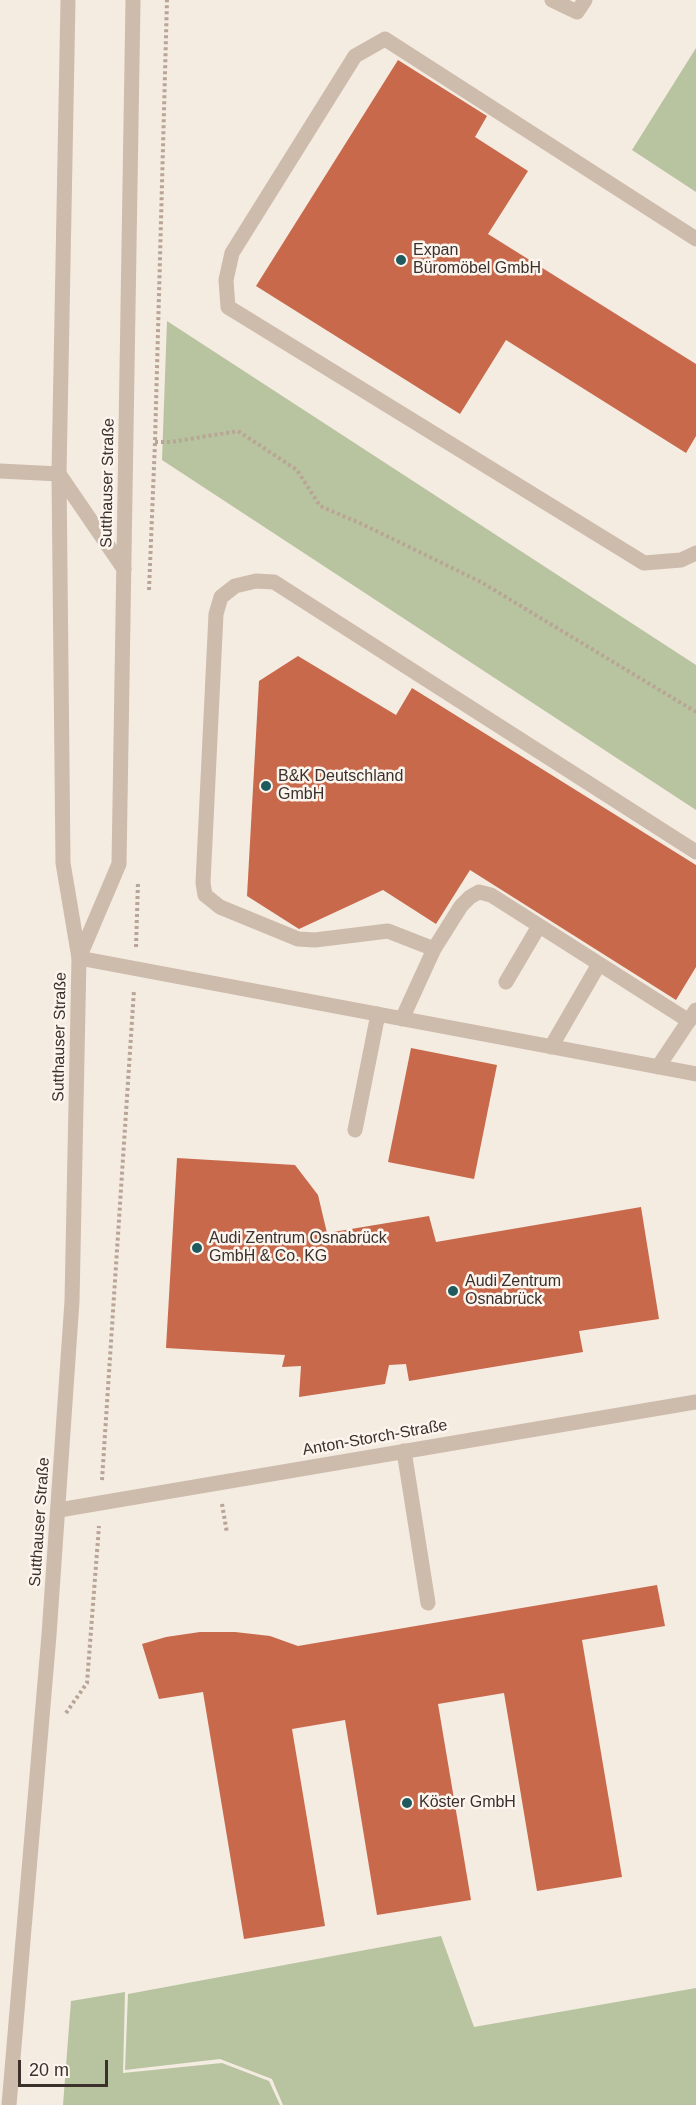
<!DOCTYPE html>
<meta charset="utf-8">
<style>
body{margin:0}
#map{position:relative;width:696px;height:2105px;overflow:hidden;background:#f4ebe1;font-family:Arial,sans-serif}
canvas{display:block}
.scale{position:absolute;left:18px;top:2060px;width:90px;height:27px;box-sizing:border-box;border:3px solid #3b302b;border-top:0;padding-left:8px;font-size:18px;line-height:21px;white-space:nowrap;color:#3b302b;-webkit-text-stroke:4px #fbf5ee;paint-order:stroke}
</style>
<div id="map">
<canvas width="696" height="2105"></canvas>
<div class="scale">20 m</div>
</div>
<script>
const ctx = document.querySelector('canvas').getContext('2d');
ctx.lineJoin = 'round';
function paint(path, color) { ctx.fillStyle = color; ctx.fill(path, 'evenodd'); }
const toPath = rows => new Path2D(rows.map(r => 'M' + r).join(''));
function stroke(path, color, width, dash) { ctx.strokeStyle = color; ctx.lineWidth = width; ctx.lineCap = dash ? 'butt' : 'round'; ctx.setLineDash(dash || []); ctx.stroke(path); }
function drawText(font, color, halo, rows, align = 'center') {
  ctx.font = font + ' Arial,sans-serif'; ctx.lineWidth = 5; ctx.setLineDash([]); ctx.textBaseline = 'middle'; ctx.strokeStyle = halo; ctx.fillStyle = color; for (const [text, x, y, turn = 0] of rows) {
    ctx.save(); ctx.translate(x, y); ctx.rotate((+turn || 0) * Math.PI / 180); ctx.textAlign = isNaN(turn) ? turn : align; if (halo) ctx.strokeText(text, 0, 0); ctx.fillText(text, 0, 0); ctx.restore();
  }
}
const green = toPath([
 [696,48,696,192,632,150],
 [167,321,696,665,696,810,162,460],
 [441,1936,474,2027,696,1988,696,2105,283,2105,272,2079,220,2059,125,2070,128,1994],
 [125,1992,123,2073,222,2063,269,2081,280,2105,63,2105,71,2001]
]);
const building = toPath([
 [398,60,487,116,475,137,528,171,488,234,696,364,696,436,686,453,506,340,460,414,256,286],
 [298,656,396,715,412,688,696,865,696,967,676,1000,470,870,436,924,383,890,299,929,247,896,259,681],
 [411,1048,497,1065,474,1179,388,1162],
 [177,1158,295,1165,318,1195,327,1233,429,1216,436,1242,641,1207,659,1319,579,1331,583,1352,409,1381,406,1364,389,1365,385,1384,299,1397,301,1366,282,1367,285,1355,166,1348],
 [657,1585,665,1626,582,1640,622,1877,537,1891,504,1693,438,1704,471,1900,377,1915,345,1720,292,1729,325,1926,244,1939,203,1692,159,1699,142,1644,166,1637,200,1632,235,1632,270,1636,298,1646]
]);
const path = toPath([
 [155,442,171,442,238,431,297,470,320,506,362,524,481,582,696,712],
 [149,590,155,442,167,0],
 [136,947,138,882],
 [102,1480,134,990],
 [222,1504,227,1533],
 [66,1713,87,1683,99,1526]
]);
const service = toPath([
 [552,0,577,12,585,0],
 [696,239,385,39,355,56,232,253,226,280,228,307,644,563,681,560,696,553],
 [0,471,59,474,124,569],
 [434,949,388,931,315,940,298,939,220,907,205,895,203,883,216,614,221,597,235,586,256,581,274,582,696,852],
 [79,958,696,1074],
 [506,982,539,926],
 [402,1019,434,949,461,906,470,897,479,892,491,895,689,1021],
 [551,1047,599,964],
 [658,1067,696,1010],
 [355,1130,378,1014],
 [404,1451,428,1603]
]);
const minor = toPath([
 [59,1510,696,1402]
]);
const tertiary = toPath([
 [79,958,119,864,133,0],
 [9,2105,49,1635,72,1301,79,958,63,863,59,474,68,0]
]);
const markers = [
 [401,260,6,"#1f5a5e"],
 [266,786,6,"#1f5a5e"],
 [197,1248,6,"#1f5a5e"],
 [453,1291,6,"#1f5a5e"],
 [407,1803,6,"#1f5a5e"]
];
const poiNames = [
 ["Expan",413,251],
 ["Büromöbel GmbH",413,269],
 ["B&K Deutschland",278,777],
 ["GmbH",278,795],
 ["Audi Zentrum Osnabrück",209,1239],
 ["GmbH & Co. KG",209,1257],
 ["Audi Zentrum",465,1282],
 ["Osnabrück",465,1300],
 ["Köster GmbH",419,1803]
];
const streetNames = [
 ["Sutthauser Straße",108,483,-89],
 ["Sutthauser Straße",60,1037,-89],
 ["Anton-Storch-Straße",375,1438,-10],
 ["Sutthauser Straße",40,1522,-86]
];
paint(green, '#b8c4a0');
paint(building, '#c8694b');
stroke(path, '#b9a596', 4, [3, 3]);
stroke(service, '#cdbbac', 15);
stroke(minor, '#cdbbac', 15);
stroke(tertiary, '#cdbbac', 15);
for (const [x, y, r, color] of markers) { const dot = new Path2D(); dot.arc(x, y, r, 0, 2 * Math.PI); ctx.fillStyle = color; ctx.fill(dot); stroke(dot, '#fbf5ee', 2); }
drawText('16px', '#3b302b', '#fbf5ee', poiNames, 'left');
drawText('16px', '#3b302b', '#fbf5ee', streetNames);
</script>
